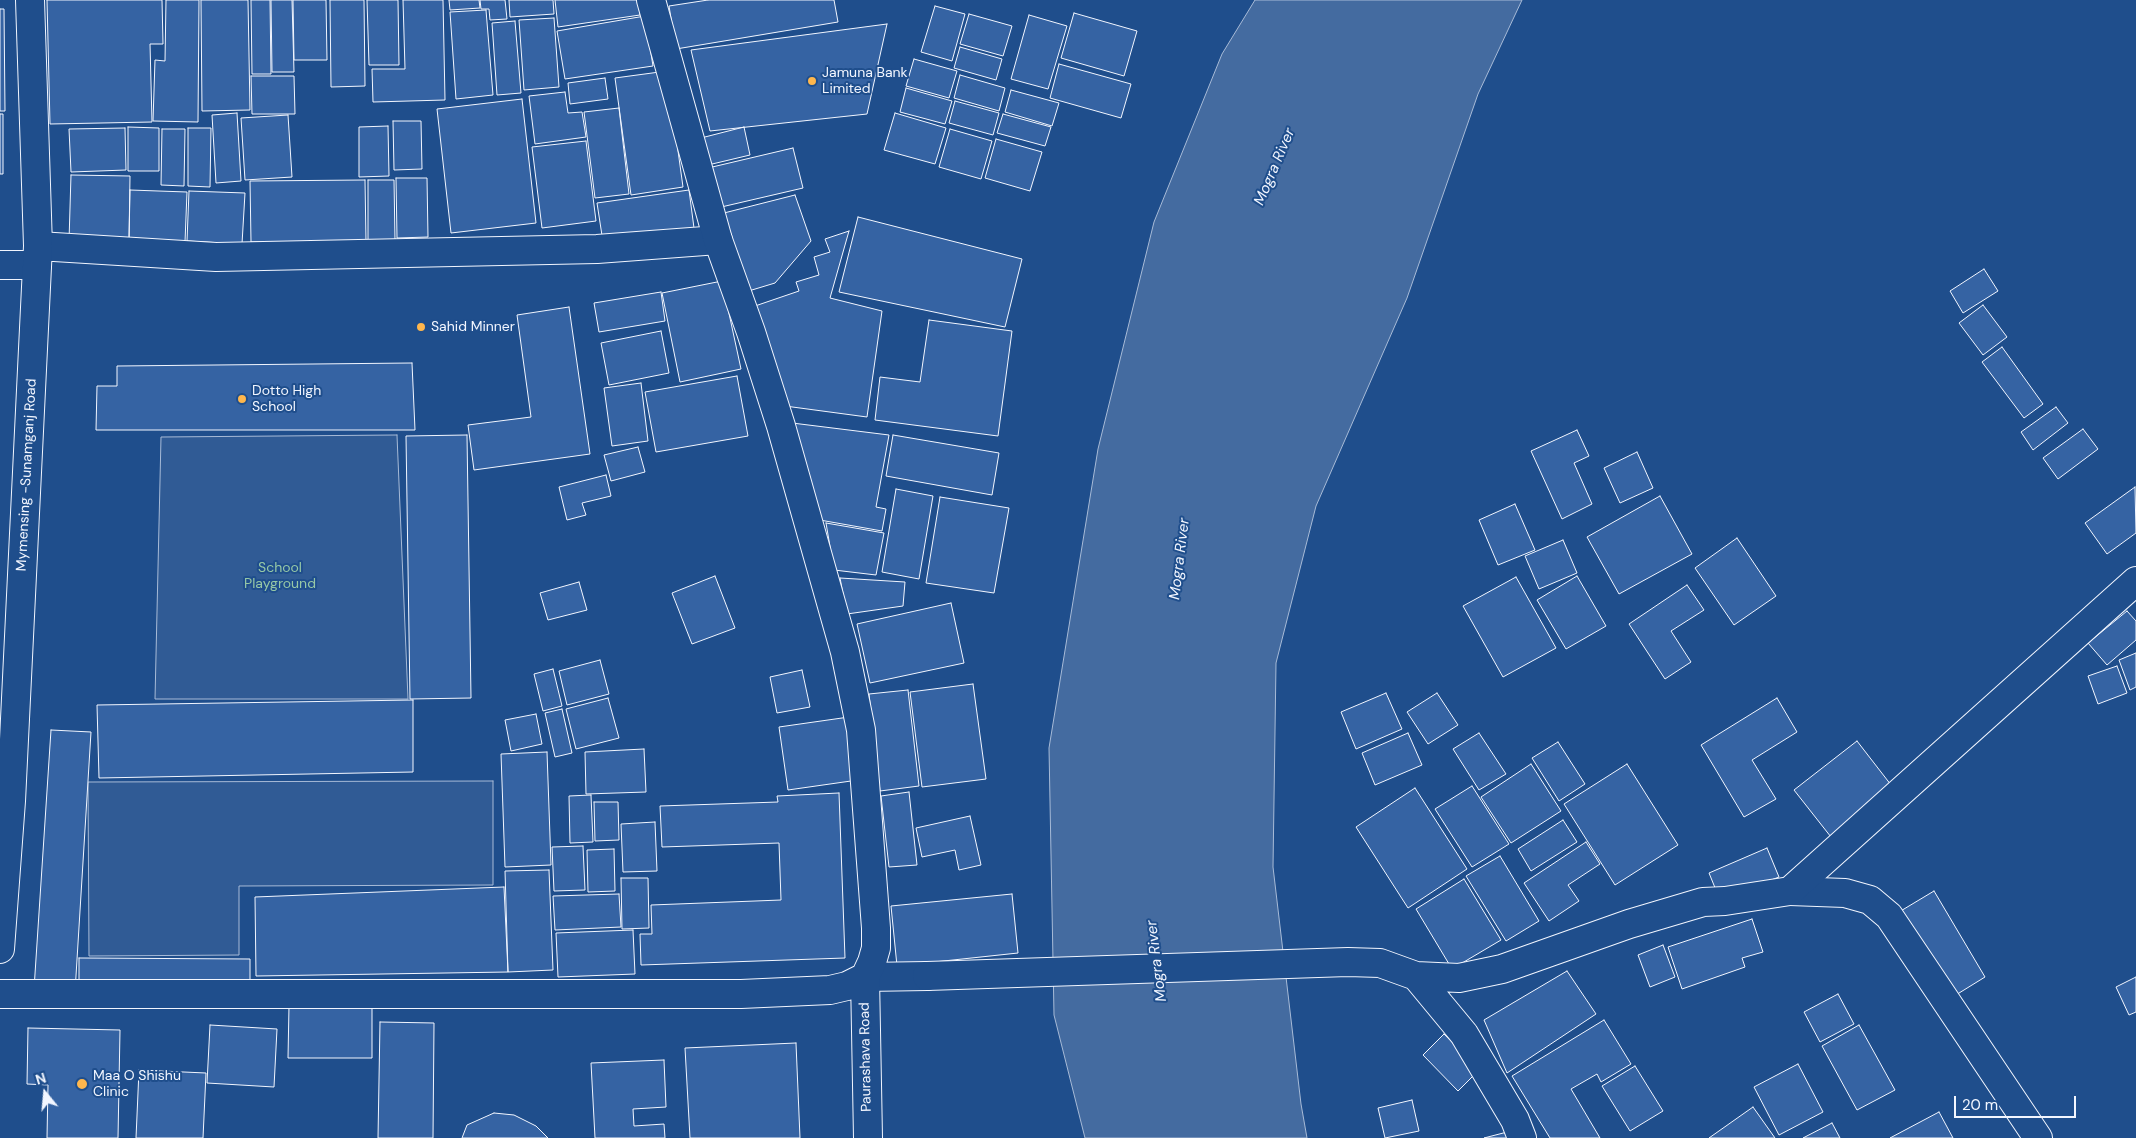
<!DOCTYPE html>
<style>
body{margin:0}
#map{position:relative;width:2136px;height:1138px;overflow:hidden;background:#1f4e8c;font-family:"DM Sans",sans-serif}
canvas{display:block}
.north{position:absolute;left:20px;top:1068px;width:50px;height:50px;-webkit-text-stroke:4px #1f4e8c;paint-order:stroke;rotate:343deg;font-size:14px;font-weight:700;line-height:20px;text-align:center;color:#f2f6ff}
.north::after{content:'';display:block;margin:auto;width:18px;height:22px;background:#f2f6ff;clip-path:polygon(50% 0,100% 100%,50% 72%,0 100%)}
.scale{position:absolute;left:1954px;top:1096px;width:122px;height:22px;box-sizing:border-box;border:2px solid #f2f6ff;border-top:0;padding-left:6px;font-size:15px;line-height:18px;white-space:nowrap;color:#f2f6ff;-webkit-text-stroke:4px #1f4e8c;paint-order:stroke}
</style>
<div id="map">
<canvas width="2136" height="1138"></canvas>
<div class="north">N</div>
<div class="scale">20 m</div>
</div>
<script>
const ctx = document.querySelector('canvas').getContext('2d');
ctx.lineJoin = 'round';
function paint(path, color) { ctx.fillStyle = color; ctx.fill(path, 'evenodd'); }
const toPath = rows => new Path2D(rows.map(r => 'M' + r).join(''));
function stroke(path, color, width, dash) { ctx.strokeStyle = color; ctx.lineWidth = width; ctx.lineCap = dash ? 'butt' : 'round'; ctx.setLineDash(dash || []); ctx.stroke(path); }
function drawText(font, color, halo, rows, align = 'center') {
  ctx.font = font + ' "DM Sans",sans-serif'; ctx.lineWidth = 4; ctx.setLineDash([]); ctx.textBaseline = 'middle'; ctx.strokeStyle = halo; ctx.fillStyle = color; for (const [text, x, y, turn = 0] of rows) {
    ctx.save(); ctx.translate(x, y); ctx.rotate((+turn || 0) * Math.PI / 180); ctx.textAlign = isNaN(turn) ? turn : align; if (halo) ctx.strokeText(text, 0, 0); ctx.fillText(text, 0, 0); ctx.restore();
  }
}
const built = toPath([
 [397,435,408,699,155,699,161,437,397,435],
 [493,781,493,885,239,886,239,955,89,956,88,782,493,781]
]);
const water = toPath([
 [1255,0,1522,0,1478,94,1407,298,1316,506,1276,663,1273,867,1301,1104,1307,1138,1085,1138,1054,1015,1049,748,1098,449,1154,222,1222,54,1255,0]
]);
const building = toPath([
 [47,0,162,0,163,44,150,44,152,122,50,124,47,0],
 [166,0,199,0,198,122,153,121,155,60,165,61,166,0],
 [201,0,248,0,250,110,202,111,201,0],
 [251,0,270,0,271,74,252,74,251,0],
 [271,0,292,0,294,72,272,72,271,0],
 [293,0,326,0,327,60,294,60,293,0],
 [330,0,364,0,365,86,331,87,330,0],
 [367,0,398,0,399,65,369,65,367,0],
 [403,0,443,0,445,100,373,102,372,69,405,69,403,0],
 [449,0,479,0,480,8,450,10,449,0],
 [480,0,505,0,507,19,490,20,489,9,481,9,480,0],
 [509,0,553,0,554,14,510,17,509,0],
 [555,0,638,0,640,15,558,27,555,0],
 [708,0,834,0,838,22,676,49,669,6,708,0],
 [935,6,965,14,952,61,921,52,935,6],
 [0,9,4,9,5,111,0,111,0,9],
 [486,10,493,95,456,99,450,12,486,10],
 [1074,13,1137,31,1124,76,1061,58,1074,13],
 [969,14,1012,26,1003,56,960,44,969,14],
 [1029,15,1067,26,1048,89,1011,79,1029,15],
 [645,16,653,66,565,79,557,31,645,16],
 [554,18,559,87,524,90,519,20,554,18],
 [515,21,521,93,497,95,492,23,515,21],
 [887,24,867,114,710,131,691,50,887,24],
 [960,47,1002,59,996,80,954,68,960,47],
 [914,59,957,71,949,98,906,86,914,59],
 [1059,64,1131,84,1121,118,1050,98,1059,64],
 [667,71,683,187,631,195,615,78,667,71],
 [960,75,1005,88,999,111,954,98,960,75],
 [251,76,294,76,295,114,252,114,251,76],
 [605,78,608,99,570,104,568,83,605,78],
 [906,88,952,101,945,124,900,112,906,88],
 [1011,90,1059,103,1052,126,1005,112,1011,90],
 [565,92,568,113,582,112,586,137,535,144,529,96,565,92],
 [522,99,536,223,451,233,437,109,522,99],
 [955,101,999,113,993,135,949,123,955,101],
 [619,108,629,194,595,198,584,112,619,108],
 [237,113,241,181,216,183,212,115,237,113],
 [895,113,946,128,935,164,884,150,895,113],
 [0,114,3,114,3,174,0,174,0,114],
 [1003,114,1051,127,1045,146,997,133,1003,114],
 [288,115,292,177,245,180,241,118,288,115],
 [393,121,421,121,422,169,394,170,393,121],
 [388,126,389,176,359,177,359,127,388,126],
 [128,127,159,128,159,171,128,171,128,127],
 [744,127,750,155,708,165,701,138,744,127],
 [125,128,126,170,71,172,69,129,125,128],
 [188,128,211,128,210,187,188,186,188,128],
 [162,129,185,129,184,186,161,185,162,129],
 [950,129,992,141,981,179,939,167,950,129],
 [996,139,1042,152,1030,191,985,178,996,139],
 [586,141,596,221,542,228,532,147,586,141],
 [793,148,803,188,717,208,708,168,793,148],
 [71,175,130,176,129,241,69,241,71,175],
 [396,178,427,178,428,237,397,238,396,178],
 [365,180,366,241,251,242,250,181,365,180],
 [368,180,394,180,395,240,368,241,368,180],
 [130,190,187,192,185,242,129,240,130,190],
 [689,190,694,228,603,242,597,203,689,190],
 [189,191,245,193,242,244,187,241,189,191],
 [795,195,811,241,775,283,742,293,720,214,795,195],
 [858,217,1022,259,1005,327,839,292,858,217],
 [849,231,830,298,882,311,867,417,785,406,755,306,799,291,796,282,819,275,814,257,830,252,825,239,849,231],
 [1984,269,1998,291,1963,313,1950,291,1984,269],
 [722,281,741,369,680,382,662,293,722,281],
 [661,292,665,321,599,332,594,303,661,292],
 [1983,305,2007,337,1983,355,1959,323,1983,305],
 [569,307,590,454,474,470,468,425,531,417,517,315,569,307],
 [929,320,1012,331,998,436,875,420,880,377,920,382,929,320],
 [661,331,669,373,609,385,601,343,661,331],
 [2002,347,2043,404,2024,418,1982,362,2002,347],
 [412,363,415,430,96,430,97,386,117,386,117,366,412,363],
 [737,376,748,436,656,452,645,392,737,376],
 [641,383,648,441,612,446,604,388,641,383],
 [2056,407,2068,423,2033,450,2021,432,2056,407],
 [784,422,889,435,876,507,886,509,882,531,814,519,784,422],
 [2083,429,2098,449,2058,479,2043,458,2083,429],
 [1577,430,1589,456,1574,463,1592,504,1562,519,1531,451,1577,430],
 [467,435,471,698,410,699,406,436,467,435],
 [893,435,999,453,992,495,886,476,893,435],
 [638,447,645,472,611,481,604,455,638,447],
 [1637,452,1653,488,1620,503,1604,468,1637,452],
 [606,475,611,496,582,503,586,515,567,520,559,487,606,475],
 [2135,487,2136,533,2107,554,2085,523,2135,487],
 [896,489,933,496,919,579,882,572,896,489],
 [1660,496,1692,554,1619,594,1587,537,1660,496],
 [940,497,1009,508,994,593,926,583,940,497],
 [1515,504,1535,550,1498,565,1479,520,1515,504],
 [826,523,884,533,876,575,834,570,826,523],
 [1737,538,1776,596,1734,625,1695,568,1737,538],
 [1563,540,1577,573,1539,589,1525,556,1563,540],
 [715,576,735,628,692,644,672,593,715,576],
 [1577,576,1606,626,1566,649,1537,600,1577,576],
 [1516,577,1556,648,1503,677,1463,606,1516,577],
 [840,578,905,582,903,606,847,614,840,578],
 [579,582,587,610,548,620,540,593,579,582],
 [1687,585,1704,610,1671,631,1691,662,1665,679,1629,624,1687,585],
 [951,603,964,663,870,683,857,624,951,603],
 [2127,611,2136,621,2136,640,2107,665,2088,643,2127,611],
 [2136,653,2136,687,2130,690,2119,660,2136,653],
 [600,660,609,694,567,705,559,671,600,660],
 [2117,666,2127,693,2098,704,2088,676,2117,666],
 [553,669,562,706,543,711,534,674,553,669],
 [802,670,810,707,777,713,770,677,802,670],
 [973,684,986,779,922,787,910,692,973,684],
 [908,690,919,786,880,791,869,694,908,690],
 [1386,693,1402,729,1356,749,1341,712,1386,693],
 [1437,693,1458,725,1428,744,1407,712,1437,693],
 [608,698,619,738,576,749,566,709,608,698],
 [1777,698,1797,732,1752,760,1776,799,1744,817,1701,745,1777,698],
 [413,700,413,772,99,778,97,705,413,700],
 [562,709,572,753,555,757,545,713,562,709],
 [536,714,542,744,511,751,505,720,536,714],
 [849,717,858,780,788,790,779,727,849,717],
 [51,730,91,732,75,992,34,989,51,730],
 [1408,733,1422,765,1375,785,1362,753,1408,733],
 [1479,733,1506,774,1479,790,1453,749,1479,733],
 [1857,741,1905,803,1842,851,1794,790,1857,741],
 [1558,742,1585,784,1559,801,1532,758,1558,742],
 [644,749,646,792,586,794,585,752,644,749],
 [547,752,551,865,505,867,501,754,547,752],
 [1531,764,1561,811,1511,843,1481,797,1531,764],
 [1627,764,1678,845,1615,885,1564,804,1627,764],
 [1472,786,1509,844,1472,867,1435,809,1472,786],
 [1415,788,1467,869,1408,908,1356,827,1415,788],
 [909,792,917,865,889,867,881,796,909,792],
 [839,793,845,958,641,965,640,934,652,934,651,905,781,900,779,843,662,847,660,806,778,802,777,796,839,793],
 [591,795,593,842,570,843,569,796,591,795],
 [594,802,618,802,619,840,595,841,594,802],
 [970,816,981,865,959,870,955,850,922,857,916,828,970,816],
 [1563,820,1577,842,1531,871,1518,849,1563,820],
 [655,822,657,871,623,872,621,824,655,822],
 [1586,842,1600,864,1568,885,1579,901,1549,921,1524,883,1586,842],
 [583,846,585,890,554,891,552,847,583,846],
 [1767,848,1779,877,1720,900,1709,873,1767,848],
 [614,849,615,891,588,892,587,850,614,849],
 [1500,856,1539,921,1506,941,1466,876,1500,856],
 [549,870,553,970,508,972,505,871,549,870],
 [621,878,648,878,649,928,622,929,621,878],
 [1464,879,1501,940,1452,969,1416,909,1464,879],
 [504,887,508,972,256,976,255,897,504,887],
 [1934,891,1985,977,1951,998,1899,912,1934,891],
 [619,894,621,927,555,930,553,896,619,894],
 [1012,894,1018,953,897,966,891,906,1012,894],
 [1752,919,1763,952,1742,958,1745,967,1682,989,1668,947,1752,919],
 [633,930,635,974,558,977,556,933,633,930],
 [1663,945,1675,977,1650,987,1638,955,1663,945],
 [79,958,250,959,250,992,79,991,79,958],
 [1567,971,1596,1014,1507,1073,1484,1020,1567,971],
 [2136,977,2136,1012,2129,1015,2116,987,2136,977],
 [1838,994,1854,1024,1820,1042,1804,1012,1838,994],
 [289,1006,372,1007,372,1058,288,1058,289,1006],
 [1604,1020,1631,1064,1601,1082,1597,1074,1571,1089,1600,1138,1550,1138,1512,1076,1604,1020],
 [380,1022,434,1023,433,1138,378,1138,380,1022],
 [210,1025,277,1029,274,1087,207,1083,210,1025],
 [1859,1025,1895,1090,1857,1110,1822,1046,1859,1025],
 [28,1028,120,1030,118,1138,47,1138,48,1085,27,1084,28,1028],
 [1444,1034,1479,1070,1458,1091,1423,1055,1444,1034],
 [796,1043,800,1138,690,1138,685,1048,796,1043],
 [664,1060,666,1107,633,1109,634,1126,664,1124,665,1138,595,1138,591,1063,664,1060],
 [1798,1064,1823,1112,1779,1135,1754,1087,1798,1064],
 [1635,1066,1663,1111,1630,1131,1602,1086,1635,1066],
 [139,1070,206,1073,203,1138,136,1138,139,1070],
 [1412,1100,1419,1131,1385,1138,1378,1108,1412,1100],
 [1753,1107,1775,1138,1709,1138,1753,1107],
 [1939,1112,1953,1138,1890,1138,1939,1112],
 [494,1113,514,1115,536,1126,548,1138,462,1138,467,1125,494,1113],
 [1832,1123,1840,1138,1803,1138,1832,1123],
 [1511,1131,1513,1138,1484,1138,1511,1131]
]);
const street = toPath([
 [38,246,216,257,597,249,718,240],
 [0,265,37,265],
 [1790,891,1845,893,1870,900,1889,916,2038,1138],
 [865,977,927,976]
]);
const secondary = toPath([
 [927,976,1348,962,1380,963,1416,976,1464,1034,1515,1120,1522,1138],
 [1416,976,1459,978,1502,969,1629,924,1703,902,1725,901,1790,891,2136,581],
 [865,977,868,1138],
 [0,994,741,994,830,990,847,986,865,977,872,962,876,948,876,928,861,730,845,652,781,426,751,332,718,240,651,0]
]);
const primary = toPath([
 [0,949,11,801,38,246,30,0]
]);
const markers = [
 [812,81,5,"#ffb74d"],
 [421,327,5,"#ffb74d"],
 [242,399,5,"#ffb74d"],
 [82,1084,6,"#ffb74d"]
];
const poiNames = [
 ["Jamuna Bank",822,73],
 ["Limited",822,89],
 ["Sahid Minner",431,327],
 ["Dotto High",252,391],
 ["School",252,407],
 ["Maa O Shishu",93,1076],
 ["Clinic",93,1092]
];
const streetNames = [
 ["Mymensing -Sunamganj Road",27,475,-87],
 ["Paurashava Road",866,1057,-91]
];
const parkNames = [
 ["School",280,568],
 ["Playground",280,584]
];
const waterNames = [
 ["Mogra River",1275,167,-67],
 ["Mogra River",1180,559,-83],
 ["Mogra River",1157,961,-97]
];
paint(built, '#305b95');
stroke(built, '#a8bbd7', 1);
paint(water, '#446ba0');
stroke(water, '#a8bbd7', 1);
paint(building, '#3563a3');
stroke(building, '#f2f6ff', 1);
stroke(street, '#f2f6ff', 30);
stroke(secondary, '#f2f6ff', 30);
stroke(primary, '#f2f6ff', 30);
stroke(street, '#1f4e8c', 28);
stroke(secondary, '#1f4e8c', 28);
stroke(primary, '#1f4e8c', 28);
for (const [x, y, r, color] of markers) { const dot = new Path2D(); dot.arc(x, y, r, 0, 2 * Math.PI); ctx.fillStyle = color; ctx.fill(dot); stroke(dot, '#1f4e8c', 2); }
drawText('14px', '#f2f6ff', '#1f4e8c', poiNames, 'left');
drawText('14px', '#f2f6ff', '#1f4e8c', streetNames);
drawText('14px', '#97c8a6', '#1f4e8c', parkNames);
drawText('italic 15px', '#f2f6ff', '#1f4e8c', waterNames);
</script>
